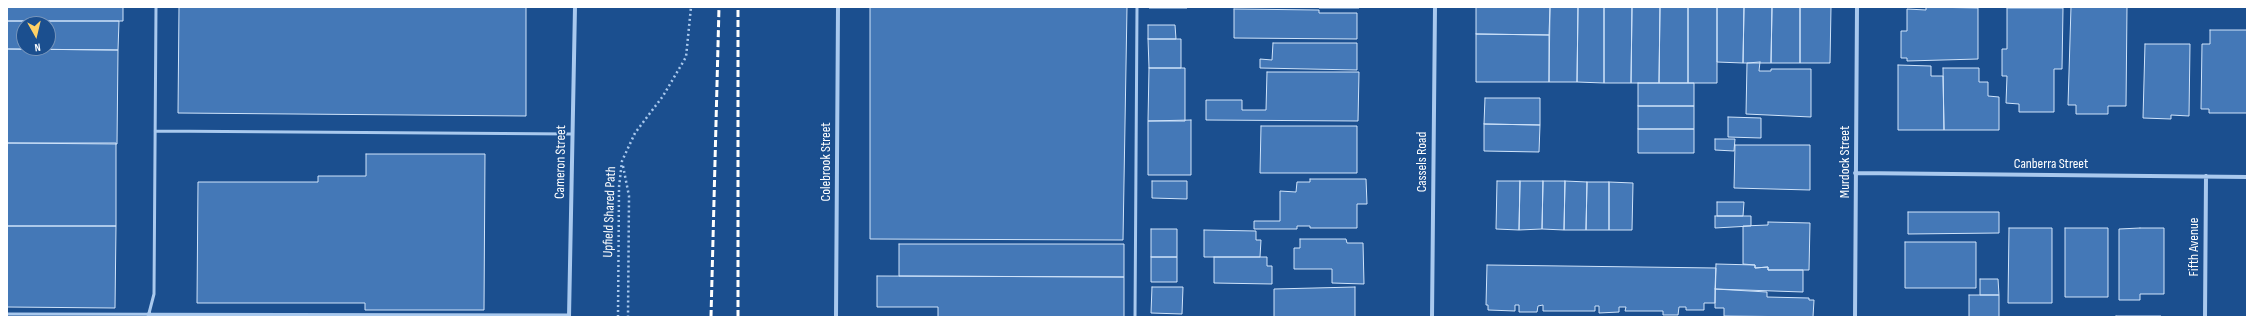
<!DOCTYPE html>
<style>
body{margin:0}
#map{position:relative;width:2254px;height:324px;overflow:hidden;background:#1b4f8f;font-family:"Sofia Sans Condensed",sans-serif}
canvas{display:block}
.frame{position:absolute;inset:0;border:8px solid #fff;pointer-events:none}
.north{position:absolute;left:16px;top:16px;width:40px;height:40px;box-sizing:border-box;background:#1b4f8f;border:1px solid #7695bc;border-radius:50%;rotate:172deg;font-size:11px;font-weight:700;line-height:16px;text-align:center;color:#fff}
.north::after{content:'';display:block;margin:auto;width:14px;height:18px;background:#ffd166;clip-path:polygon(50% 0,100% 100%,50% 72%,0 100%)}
</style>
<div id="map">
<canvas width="2254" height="324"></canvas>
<div class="frame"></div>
<div class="north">N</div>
</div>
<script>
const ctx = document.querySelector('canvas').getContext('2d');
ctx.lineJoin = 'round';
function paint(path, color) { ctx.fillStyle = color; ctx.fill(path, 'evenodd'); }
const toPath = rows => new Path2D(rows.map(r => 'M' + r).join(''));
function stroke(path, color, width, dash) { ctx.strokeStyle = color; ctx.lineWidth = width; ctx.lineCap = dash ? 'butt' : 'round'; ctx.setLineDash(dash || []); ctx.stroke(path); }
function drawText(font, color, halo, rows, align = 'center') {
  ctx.font = font + ' "Sofia Sans Condensed",sans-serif'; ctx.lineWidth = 3.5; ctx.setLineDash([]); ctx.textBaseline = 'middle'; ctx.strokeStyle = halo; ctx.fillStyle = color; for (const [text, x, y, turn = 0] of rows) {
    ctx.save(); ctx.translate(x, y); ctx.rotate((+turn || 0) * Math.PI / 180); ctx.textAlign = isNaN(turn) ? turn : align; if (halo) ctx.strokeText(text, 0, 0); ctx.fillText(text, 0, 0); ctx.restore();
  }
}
const building = toPath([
 [7,7,123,7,123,21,7,21,7,7],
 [179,7,526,7,526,116,178,113,179,7],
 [870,7,1127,7,1123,240,870,239,870,7],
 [1149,7,1187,7,1187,8,1149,8,1149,7],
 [1318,7,1359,7,1359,8,1319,8,1318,7],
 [1476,7,1550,7,1549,35,1476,34,1476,7],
 [1550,7,1578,7,1577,82,1549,82,1550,7],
 [1578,7,1604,7,1604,83,1577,82,1578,7],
 [1604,7,1632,7,1631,83,1604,83,1604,7],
 [1632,7,1660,7,1659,83,1631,83,1632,7],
 [1660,7,1688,7,1688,83,1659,83,1660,7],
 [1688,7,1717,7,1717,83,1688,83,1688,7],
 [1717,7,1744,7,1743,63,1717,62,1717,7],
 [1744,7,1772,7,1771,63,1743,63,1744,7],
 [1772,7,1800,7,1800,63,1771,63,1772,7],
 [1800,7,1831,7,1830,63,1800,63,1800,7],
 [1926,7,1978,8,1978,59,1907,61,1907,58,1901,58,1901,31,1907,31,1907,9,1926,10,1926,7],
 [2071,7,2127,7,2126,106,2108,106,2108,114,2076,114,2076,105,2068,105,2071,7],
 [2007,8,2063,8,2062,69,2054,69,2054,112,2019,112,2019,104,2006,103,2007,76,2002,76,2002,49,2007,49,2007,8],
 [1234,9,1319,10,1319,13,1357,13,1357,39,1234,38,1234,9],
 [7,21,119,21,118,50,7,49,7,21],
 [24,24,48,24,48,48,24,48,24,24],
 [1148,25,1175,25,1176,39,1148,39,1148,25],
 [2210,30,2247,30,2247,113,2209,113,2209,109,2201,109,2202,44,2210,44,2210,30],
 [1476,34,1549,35,1549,82,1476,82,1476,34],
 [1148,39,1181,39,1181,68,1149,68,1148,39],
 [1273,43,1357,43,1357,70,1260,68,1260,59,1272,60,1273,43],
 [2145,44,2190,44,2189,116,2171,115,2171,119,2143,118,2145,44],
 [7,49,118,50,117,144,7,143,7,49],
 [1760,62,1759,71,1771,71,1771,69,1811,69,1811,117,1746,114,1747,63,1760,62],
 [1898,65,1931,66,1931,76,1943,76,1944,130,1898,130,1898,65],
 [1149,68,1185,68,1185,121,1148,121,1149,68],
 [1943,68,1979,68,1979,82,1988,82,1988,96,1999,97,1999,130,1944,130,1943,68],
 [1267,72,1359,72,1358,121,1206,120,1206,100,1242,100,1242,110,1266,110,1267,72],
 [1638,83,1694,83,1694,106,1638,106,1638,83],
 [1485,98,1540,98,1540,125,1484,124,1485,98],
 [1638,106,1694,106,1694,129,1638,129,1638,106],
 [1728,117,1761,118,1761,138,1728,137,1728,117],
 [1191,120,1191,175,1148,175,1148,121,1191,120],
 [1484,124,1540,125,1539,152,1484,151,1484,124],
 [1261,126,1357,126,1357,173,1260,173,1261,126],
 [1638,129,1694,129,1694,153,1638,153,1638,129],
 [1715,139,1735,139,1734,151,1715,150,1715,139],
 [7,143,116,143,116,226,7,226,7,143],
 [1735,145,1810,145,1810,190,1734,188,1735,145],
 [366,154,485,154,484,310,365,310,365,303,197,303,198,182,318,182,318,176,366,176,366,154],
 [1310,179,1366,179,1367,204,1357,204,1357,228,1310,228,1310,226,1297,226,1297,229,1254,229,1254,221,1280,221,1280,191,1296,192,1297,182,1310,182,1310,179],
 [1152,181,1187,181,1187,199,1152,198,1152,181],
 [1497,181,1520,181,1519,230,1496,229,1497,181],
 [1520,181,1543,181,1542,229,1519,230,1520,181],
 [1543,181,1565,181,1564,230,1542,229,1543,181],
 [1565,181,1587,182,1586,230,1564,230,1565,181],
 [1587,182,1609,182,1609,230,1586,230,1587,182],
 [1609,182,1633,183,1632,230,1609,230,1609,182],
 [1717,202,1744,202,1743,216,1717,216,1717,202],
 [1908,212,1999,212,1999,233,1908,234,1908,212],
 [1715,216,1751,216,1751,226,1715,228,1715,216],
 [1768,222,1810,223,1809,270,1768,270,1768,267,1755,268,1755,265,1743,264,1743,226,1768,225,1768,222],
 [7,226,116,226,115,308,7,307,7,226],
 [2009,228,2052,228,2052,303,2008,303,2009,228],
 [2065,228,2108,228,2108,297,2065,297,2065,228],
 [2140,228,2164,228,2164,294,2140,294,2140,300,2119,300,2119,229,2140,228],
 [1151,229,1177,229,1177,257,1151,257,1151,229],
 [1204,230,1256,231,1256,240,1261,240,1260,257,1204,257,1204,230],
 [1300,239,1346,239,1347,243,1363,243,1364,284,1332,283,1332,269,1294,269,1294,248,1300,248,1300,239],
 [1905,242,1976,242,1976,288,1905,288,1905,242],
 [899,244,1124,244,1124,277,899,276,899,244],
 [1151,257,1177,257,1177,282,1151,282,1151,257],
 [1214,257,1267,257,1267,266,1272,266,1272,284,1214,283,1214,257],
 [1716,264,1755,265,1755,268,1768,267,1768,270,1803,270,1803,292,1715,289,1716,264],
 [1487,265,1716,268,1715,303,1704,303,1704,310,1686,310,1686,307,1679,307,1678,315,1663,315,1663,311,1625,311,1626,307,1619,307,1619,312,1599,313,1599,306,1595,306,1595,311,1543,311,1543,305,1538,306,1537,312,1519,312,1519,305,1515,305,1515,311,1488,310,1488,305,1486,305,1487,265],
 [877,276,1124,277,1124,317,938,317,938,307,877,307,877,276],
 [1980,279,1998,279,1999,295,1980,295,1980,279],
 [1152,287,1183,287,1182,314,1151,313,1152,287],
 [1355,287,1355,317,1274,317,1274,289,1355,287],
 [1715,289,1767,292,1767,297,1809,298,1809,300,1814,300,1813,317,1724,316,1724,308,1715,308,1715,289],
 [1969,295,1999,295,1999,317,1969,317,1969,295],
 [2116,316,2161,316,2161,317,2116,317,2116,316]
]);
const path = toPath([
 [623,166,629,196,628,317],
 [618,317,619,187,622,161,635,133,663,96,686,57,691,7]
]);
const lane = toPath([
 [155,131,572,134],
 [7,314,569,315],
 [148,317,154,294,156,7],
 [1135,317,1137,7]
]);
const street = toPath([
 [1855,173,2247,177],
 [569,317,575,7],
 [836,317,838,7],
 [1432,317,1435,7],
 [1855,317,1857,7],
 [2205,317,2206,176]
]);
const rail = toPath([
 [711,317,719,7],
 [738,317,738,7]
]);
const streetNames = [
 ["Cameron Street",561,162,-89],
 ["Colebrook Street",826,162,-90],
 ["Cassels Road",1422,162,-90],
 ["Murdock Street",1845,162,-90],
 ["Canberra Street",2051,164],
 ["Upfield Shared Path",610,212,-88],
 ["Fifth Avenue",2194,247,-90]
];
paint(building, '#4478b7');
stroke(building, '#cfe3fa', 1);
stroke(path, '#a9c9ee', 2.5, [2, 3]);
stroke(lane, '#a9c9ee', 3);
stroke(street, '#a9c9ee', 4);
stroke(rail, '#fff', 3, [7, 3]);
drawText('14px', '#fff', '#1b4f8f', streetNames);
</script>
